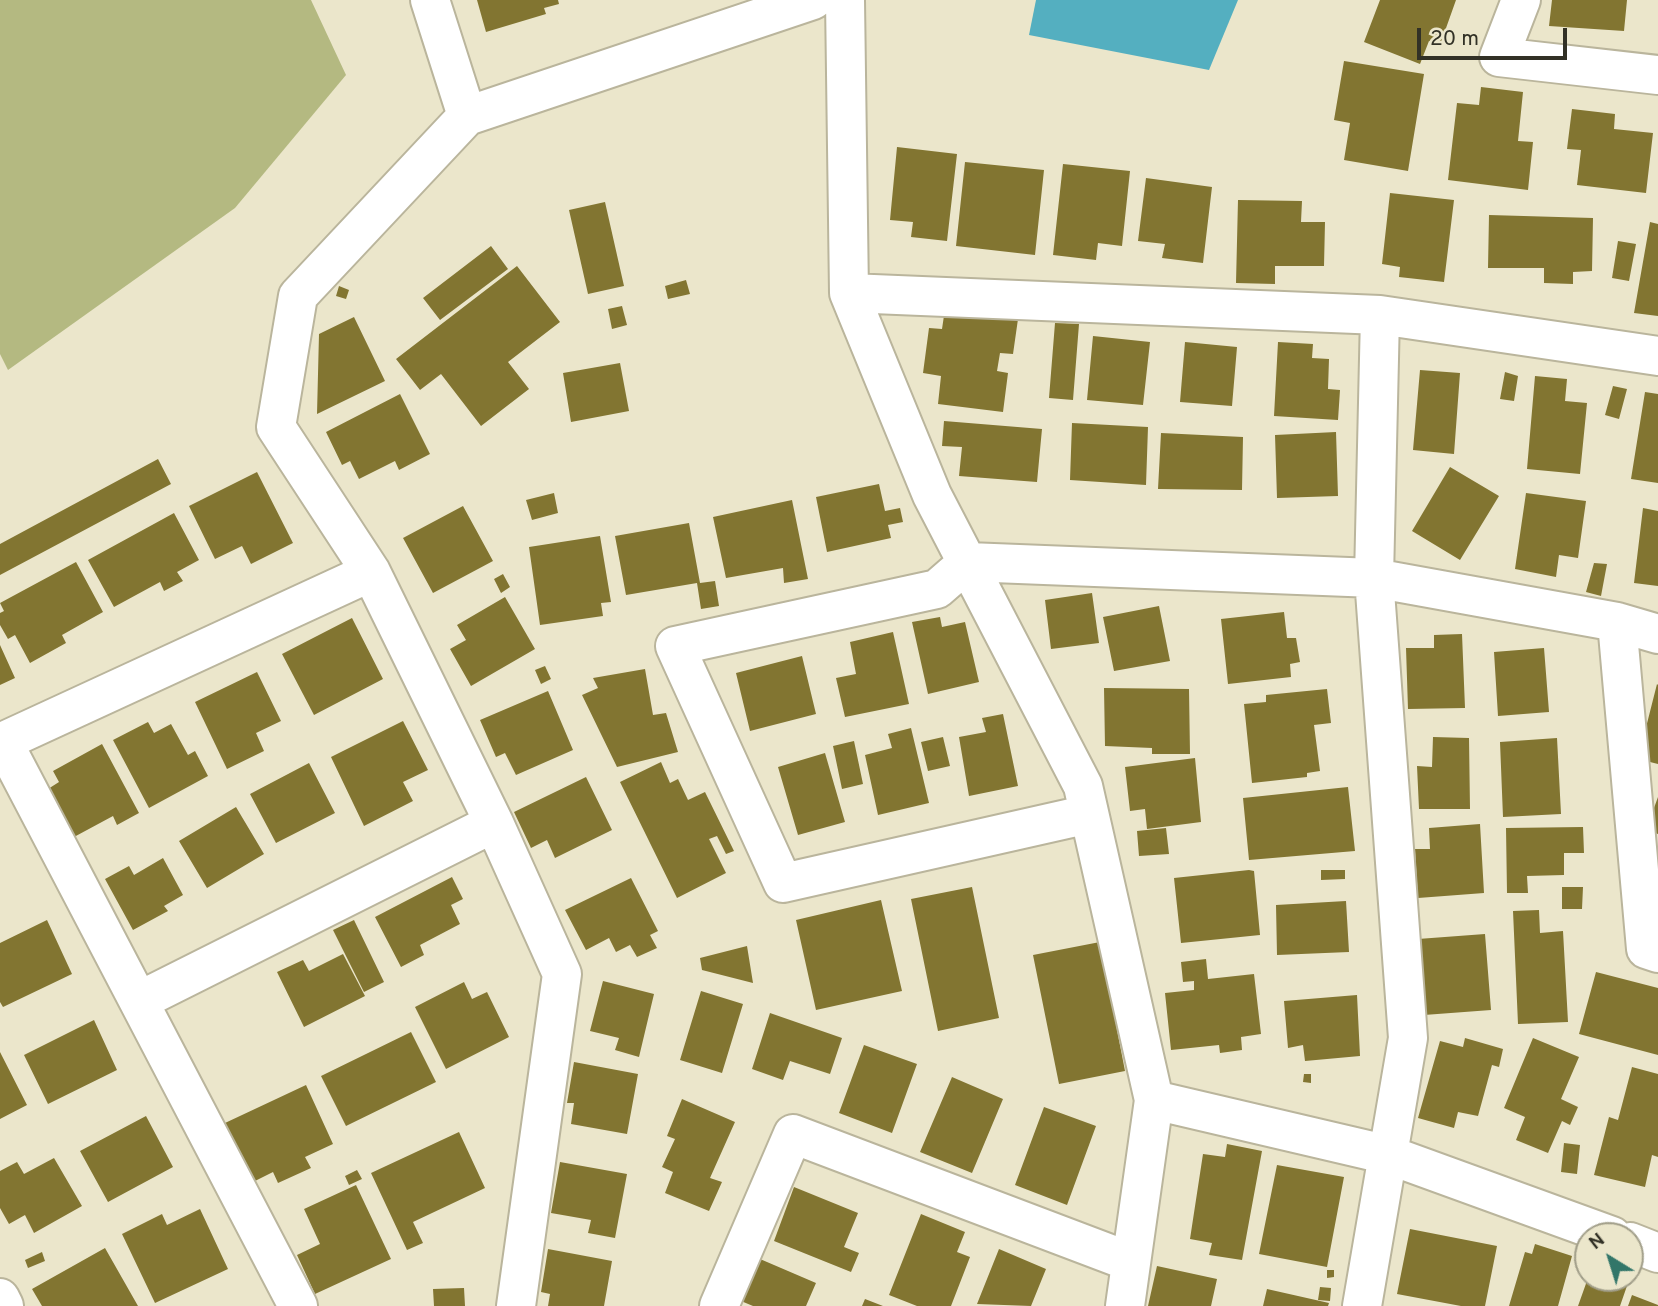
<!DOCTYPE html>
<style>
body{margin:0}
#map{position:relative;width:1658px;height:1306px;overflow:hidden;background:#ebe6cb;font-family:Overpass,sans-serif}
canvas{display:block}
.north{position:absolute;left:1574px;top:1222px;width:70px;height:70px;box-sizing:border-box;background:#ebe6cb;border:2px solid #a19e89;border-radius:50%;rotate:322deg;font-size:19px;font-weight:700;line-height:28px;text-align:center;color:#323126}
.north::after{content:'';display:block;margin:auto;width:24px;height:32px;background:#327669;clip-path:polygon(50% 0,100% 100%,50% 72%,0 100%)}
.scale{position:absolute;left:1417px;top:28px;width:150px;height:32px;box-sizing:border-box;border:4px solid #323126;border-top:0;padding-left:9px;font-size:21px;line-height:24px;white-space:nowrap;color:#323126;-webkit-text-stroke:5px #ebe6cb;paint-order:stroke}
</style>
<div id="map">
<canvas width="1658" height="1306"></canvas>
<div class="north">N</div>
<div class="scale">20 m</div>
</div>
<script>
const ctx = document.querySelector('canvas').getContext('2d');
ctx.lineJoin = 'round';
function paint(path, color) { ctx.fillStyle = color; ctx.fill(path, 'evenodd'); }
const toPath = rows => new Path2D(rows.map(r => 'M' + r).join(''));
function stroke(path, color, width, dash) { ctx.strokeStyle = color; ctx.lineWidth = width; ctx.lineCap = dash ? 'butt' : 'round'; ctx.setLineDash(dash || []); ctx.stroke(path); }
const green = toPath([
 [0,0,311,0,346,75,235,208,8,370,0,354]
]);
const water = toPath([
 [1036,0,1238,0,1209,70,1029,35]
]);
const building = toPath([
 [477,0,558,0,559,4,544,8,546,14,486,32],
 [1380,0,1456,0,1440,45,1429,41,1420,64,1364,42],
 [1552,0,1627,0,1624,31,1549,26],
 [1344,61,1424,74,1408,171,1344,160,1350,123,1334,120],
 [1481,87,1523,92,1518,141,1533,142,1528,190,1448,180,1457,103,1479,105],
 [1572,109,1615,114,1614,129,1653,133,1646,193,1577,185,1581,150,1567,149],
 [897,147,957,154,947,241,911,237,913,222,890,220],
 [965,162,1044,170,1035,255,956,246],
 [1063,164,1130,171,1122,246,1098,243,1096,260,1053,255],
 [1146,178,1212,187,1203,263,1162,258,1165,244,1138,241],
 [1390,193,1454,200,1444,282,1399,277,1400,267,1382,264],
 [1238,200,1302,201,1301,222,1325,222,1324,266,1275,266,1275,284,1236,283],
 [605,202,624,286,588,294,569,210],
 [1489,215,1593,218,1592,271,1573,272,1573,284,1544,283,1544,268,1488,268],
 [1650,222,1658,224,1658,316,1634,313],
 [1618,241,1636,244,1629,281,1612,278],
 [491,246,508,269,440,320,423,298],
 [517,266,560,322,508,362,529,389,481,426,441,374,420,390,396,359],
 [686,280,690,294,668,299,665,286],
 [339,286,349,290,346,299,336,296],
 [622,306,627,325,612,329,608,309],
 [945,309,1018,319,1013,354,1000,353,997,371,1008,373,1003,412,938,404,941,376,923,373,929,328,942,329],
 [354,317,385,381,317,414,319,334],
 [1055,323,1079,324,1073,400,1049,398],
 [1093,336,1150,342,1143,405,1087,400],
 [1185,342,1237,347,1232,406,1180,402],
 [1278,342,1313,344,1312,358,1329,359,1328,389,1340,390,1338,420,1274,416],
 [620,363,629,411,571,422,563,373],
 [1420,370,1460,373,1454,454,1413,450],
 [1505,372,1518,376,1514,401,1500,399],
 [1535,376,1567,379,1565,401,1587,403,1580,474,1527,469],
 [1613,386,1627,389,1619,419,1605,415],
 [1645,392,1658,394,1658,483,1631,479],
 [400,394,430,454,399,470,395,461,359,479,350,461,342,465,326,432],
 [944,421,1042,429,1037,482,959,476,962,447,942,446],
 [1072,423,1148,427,1146,485,1070,480],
 [1336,432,1338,496,1277,498,1275,435],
 [1161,433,1243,437,1242,490,1158,489],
 [158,459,171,484,0,575,0,544],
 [1450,467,1499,496,1460,560,1412,531],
 [257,472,293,543,251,564,242,546,215,559,189,506],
 [879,484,885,511,900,508,903,522,888,525,891,538,827,552,816,497],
 [554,493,558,513,532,520,526,500],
 [1526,493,1586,501,1578,558,1559,555,1556,577,1515,569],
 [792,500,808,579,784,583,783,568,726,578,713,517],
 [463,506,493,561,433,593,403,538],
 [1643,508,1658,511,1658,586,1634,583],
 [174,513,199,560,177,572,183,581,164,591,160,582,114,607,88,560],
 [689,523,700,583,715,581,719,606,701,609,697,583,626,595,615,536],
 [600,536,611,602,601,603,603,616,540,625,529,547],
 [76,562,103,612,62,635,66,643,30,663,15,635,8,639,0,625,0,613,4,611,0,603],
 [1594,563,1607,564,1601,596,1586,592],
 [503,574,510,587,501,593,494,579],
 [1092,593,1099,643,1051,649,1045,600],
 [505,597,535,649,471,686,450,649,466,640,457,625],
 [1159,606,1170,661,1114,671,1103,617],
 [1284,612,1287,638,1296,638,1300,662,1290,664,1291,677,1228,684,1221,619],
 [940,617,942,627,965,622,979,682,928,694,912,622],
 [352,618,383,679,314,715,282,654],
 [893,632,909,704,845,717,836,678,856,674,850,642],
 [1462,634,1465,708,1408,709,1406,648,1434,648,1434,635],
 [0,645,15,678,0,685],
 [1544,648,1549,712,1498,716,1494,652],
 [802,656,816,714,750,731,736,673],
 [545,666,551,679,541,684,535,670],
 [645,669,653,715,666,713,678,752,617,767,582,695,598,688,593,678],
 [257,672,281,721,256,733,264,751,227,769,195,702],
 [1657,684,1658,685,1658,764,1638,759],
 [1104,688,1189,689,1190,754,1152,754,1152,748,1105,746],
 [1327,689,1331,723,1314,725,1320,771,1307,773,1307,777,1252,783,1244,704,1266,702,1266,695],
 [548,691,573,750,516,775,505,753,496,757,480,720],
 [1003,714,1018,786,969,796,959,737,986,732,982,718],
 [403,721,428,770,403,782,413,801,364,826,331,757],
 [148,722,154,733,171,724,188,755,195,751,208,776,149,808,113,740],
 [911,728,929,803,878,815,865,755,892,748,888,734],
 [943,737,950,766,928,771,921,742],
 [1433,737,1469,738,1470,809,1419,809,1417,766,1432,767],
 [1557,738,1561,814,1503,817,1500,742],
 [854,741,863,784,842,789,833,746],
 [102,744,139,813,117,825,113,816,74,837,48,789,59,782,53,771],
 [825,753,845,822,798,835,778,767],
 [1195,758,1201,822,1147,829,1145,809,1130,811,1125,767],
 [661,762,670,783,678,779,688,800,705,792,734,851,726,854,717,836,709,839,726,873,677,898,620,782],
 [309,763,335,813,276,843,250,794],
 [586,777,612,830,555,858,547,840,531,848,514,812],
 [1348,787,1355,851,1249,860,1243,798],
 [1658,797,1658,834,1646,830],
 [236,807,264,854,207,888,179,841],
 [1480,824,1484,893,1418,898,1415,849,1430,849,1429,828],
 [1583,827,1584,853,1564,853,1564,875,1527,876,1528,893,1507,893,1506,828],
 [1166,828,1169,854,1139,856,1137,831],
 [163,858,183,895,164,906,168,911,133,930,105,879,129,866,134,875],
 [1249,870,1254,871,1260,935,1181,943,1174,878],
 [1321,870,1345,870,1345,879,1321,880],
 [452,877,463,899,451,905,460,924,420,945,424,955,401,967,375,917],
 [631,878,658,931,650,935,657,948,637,957,630,945,616,952,609,938,586,950,565,910],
 [972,887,999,1018,938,1031,911,899],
 [1562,887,1583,887,1582,909,1562,909],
 [881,900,902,991,816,1010,796,920],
 [1346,901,1349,952,1277,955,1276,905],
 [1539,910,1540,933,1563,931,1568,1022,1518,1024,1513,911],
 [47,920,72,974,3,1007,0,1002,0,943],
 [354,920,384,982,364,992,333,930],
 [1485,934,1491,1010,1424,1015,1418,939],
 [1100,942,1125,1071,1059,1084,1033,955],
 [747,946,753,983,702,970,700,958],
 [343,954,365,996,304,1027,277,972,303,960,309,971],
 [1206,959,1208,979,1254,974,1261,1034,1241,1037,1242,1050,1220,1053,1219,1045,1171,1050,1165,993,1194,990,1194,981,1183,982,1181,962],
 [1596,972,1658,988,1658,1055,1579,1034],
 [603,981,654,994,639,1057,615,1050,619,1038,590,1031],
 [464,982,472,999,487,992,509,1037,446,1069,415,1007],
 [701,991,743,1004,722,1073,680,1060],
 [1357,995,1360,1056,1305,1061,1303,1045,1288,1048,1284,1001],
 [770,1013,842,1038,830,1074,790,1061,783,1080,752,1069],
 [94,1020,117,1070,48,1104,24,1055],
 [411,1032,436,1082,346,1126,321,1076],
 [1465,1038,1503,1049,1499,1067,1492,1065,1478,1116,1458,1112,1454,1128,1418,1118,1440,1041,1463,1047],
 [1533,1038,1579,1057,1561,1099,1578,1107,1570,1125,1562,1121,1548,1153,1516,1140,1525,1117,1504,1108],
 [864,1045,917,1064,892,1133,839,1113],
 [0,1052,27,1105,0,1119],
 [574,1062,638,1074,627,1134,571,1124,574,1103,567,1103],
 [1632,1067,1658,1074,1658,1157,1652,1155,1645,1187,1594,1175,1609,1117,1618,1120],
 [1304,1074,1311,1074,1311,1083,1303,1082],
 [952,1077,1003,1099,972,1173,920,1152],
 [306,1085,333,1144,305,1157,311,1168,278,1183,273,1172,253,1182,225,1123],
 [682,1099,735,1122,710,1178,722,1182,709,1211,665,1193,673,1172,662,1167,675,1139,667,1136],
 [1044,1107,1096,1126,1067,1205,1015,1185],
 [146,1116,173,1167,108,1202,80,1151],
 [459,1132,485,1188,413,1222,423,1243,407,1250,371,1173],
 [1564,1143,1580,1145,1577,1174,1561,1172],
 [1227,1144,1262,1151,1242,1260,1209,1255,1212,1243,1190,1239,1203,1154,1225,1157],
 [54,1158,82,1206,34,1233,25,1215,9,1224,0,1208,0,1171,17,1162,24,1174],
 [560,1162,627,1174,615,1238,588,1233,591,1220,551,1213],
 [1277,1165,1344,1177,1327,1267,1259,1254],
 [357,1170,362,1179,349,1185,345,1176],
 [356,1185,391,1259,315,1294,297,1255,320,1244,304,1209],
 [794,1187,858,1213,844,1247,859,1253,851,1272,774,1241],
 [200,1209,228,1269,155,1303,122,1234,162,1214,167,1225],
 [921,1214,965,1232,957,1252,970,1257,951,1306,917,1306,889,1295],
 [1410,1229,1497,1246,1485,1306,1461,1306,1397,1294],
 [1535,1244,1572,1256,1558,1306,1509,1306,1525,1252,1532,1254],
 [105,1248,138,1306,42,1306,32,1289],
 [548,1249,612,1261,604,1306,548,1306,550,1294,541,1292],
 [999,1249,1046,1269,1031,1306,977,1304],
 [42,1252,45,1261,28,1268,25,1260],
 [760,1259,816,1283,806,1306,753,1306,741,1301],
 [1157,1266,1217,1279,1211,1306,1148,1306],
 [1327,1270,1334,1270,1334,1277,1327,1278],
 [1588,1278,1614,1278,1628,1283,1620,1306,1578,1306],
 [1320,1287,1331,1288,1330,1301,1318,1300],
 [464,1288,465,1306,434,1306,433,1289],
 [1267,1289,1329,1303,1328,1306,1263,1306],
 [1632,1295,1658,1305,1658,1306,1628,1306],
 [865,1299,883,1306,862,1306]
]);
const street = toPath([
 [430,0,467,116],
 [845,0,849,293,932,495,1083,786,1154,1100,1125,1306],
 [1521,0,1499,57,1658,75],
 [849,293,1380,315,1658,356],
 [1617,622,1646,949,1658,953],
 [3,742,298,1306],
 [0,743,371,572],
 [1089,814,783,883,675,646,937,589,968,562,1374,578,1617,622,1658,634],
 [139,1001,494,823],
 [1154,1100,1389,1155,1612,1236],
 [1630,1242,1658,1253],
 [0,1298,4,1306],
 [516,1306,562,974,494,823,371,572,276,427,298,296,467,116,813,0],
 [719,1306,793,1134,1131,1262],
 [1362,1306,1408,1038,1374,578,1380,315]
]);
paint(green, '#b4b981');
paint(water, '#54afc0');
paint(building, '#827531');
stroke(street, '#bab59c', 42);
stroke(street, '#fff', 38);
</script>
